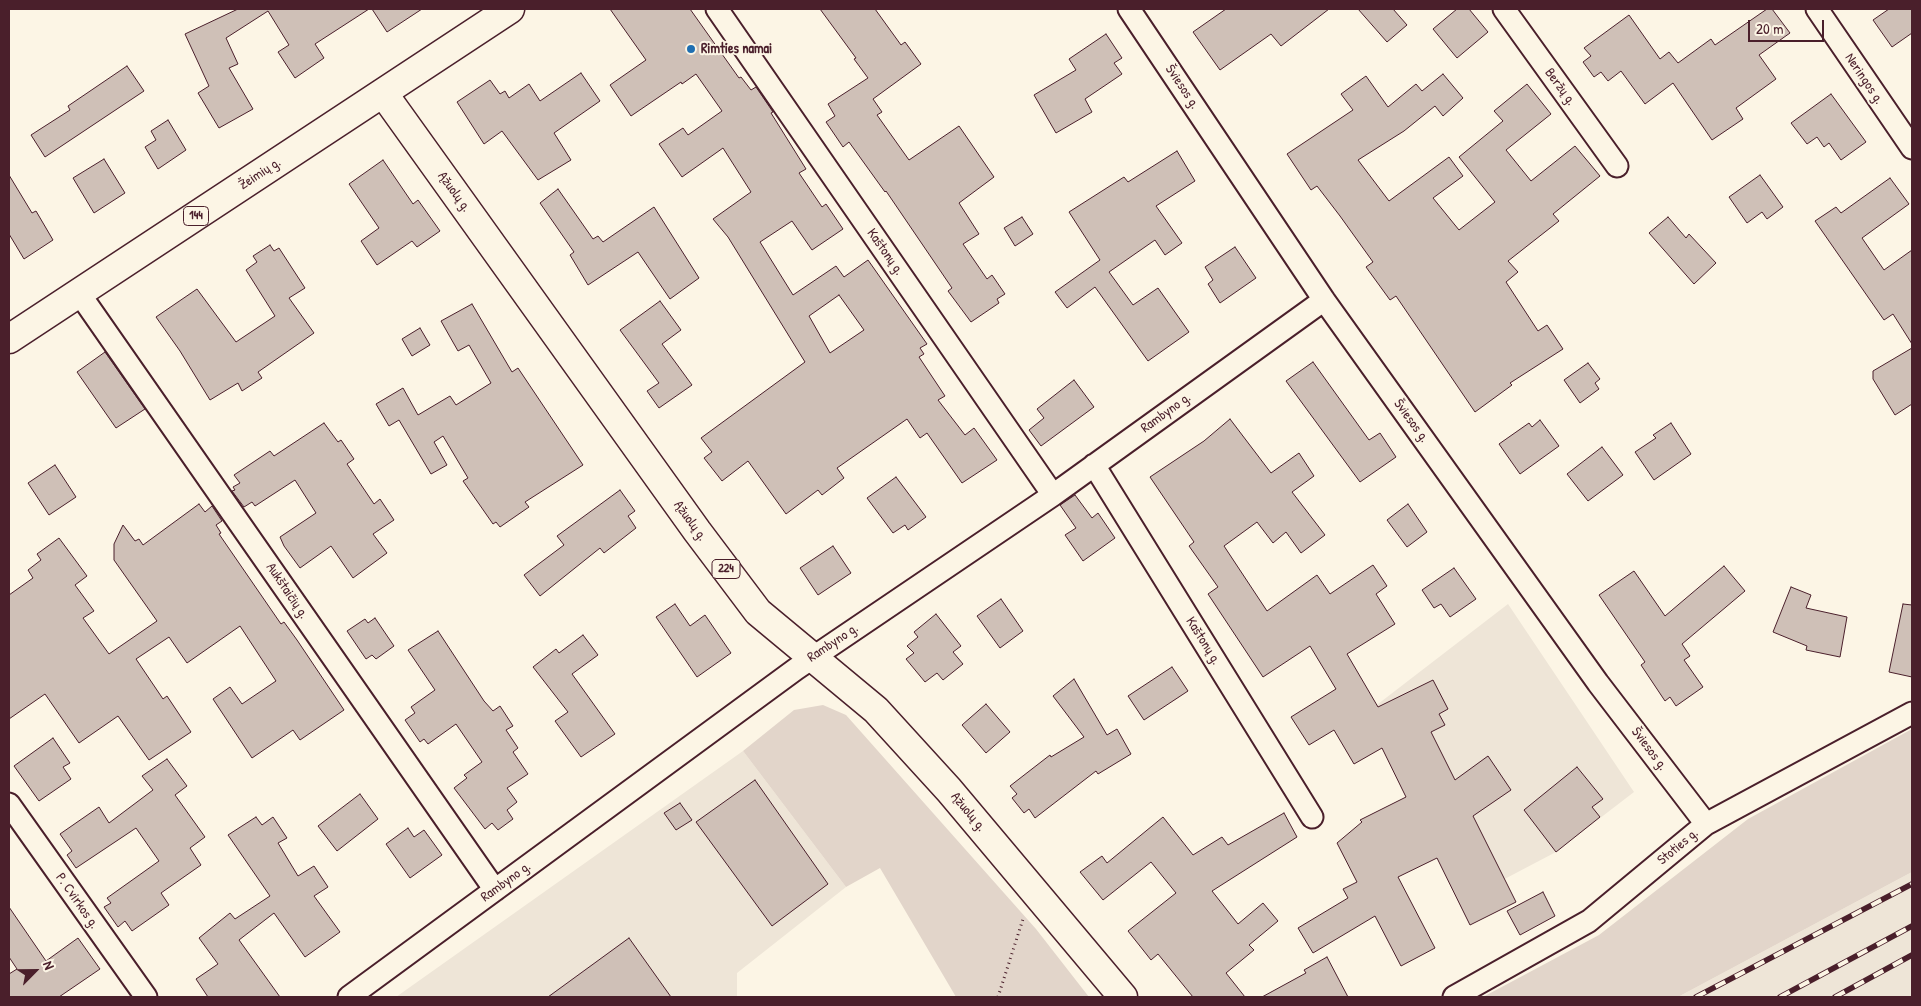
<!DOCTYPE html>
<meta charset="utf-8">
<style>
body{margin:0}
#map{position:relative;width:1921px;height:1006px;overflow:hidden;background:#fcf5e5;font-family:"Patrick Hand",sans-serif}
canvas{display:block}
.frame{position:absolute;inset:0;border:10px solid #4a1f2b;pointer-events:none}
.north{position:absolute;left:10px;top:946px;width:50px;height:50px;-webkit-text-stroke:4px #fcf5e5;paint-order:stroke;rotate:67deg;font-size:14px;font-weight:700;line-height:20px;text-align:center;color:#4a1f2b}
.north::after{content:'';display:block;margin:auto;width:18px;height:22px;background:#4a1f2b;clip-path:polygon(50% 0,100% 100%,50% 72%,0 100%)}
.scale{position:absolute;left:1748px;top:20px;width:76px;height:22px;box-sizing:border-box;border:2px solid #4a1f2b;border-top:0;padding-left:6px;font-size:15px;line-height:18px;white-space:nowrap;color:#4a1f2b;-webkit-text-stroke:4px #fcf5e5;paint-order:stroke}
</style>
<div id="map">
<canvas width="1921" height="1006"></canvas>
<div class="frame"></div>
<div class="north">N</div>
<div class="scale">20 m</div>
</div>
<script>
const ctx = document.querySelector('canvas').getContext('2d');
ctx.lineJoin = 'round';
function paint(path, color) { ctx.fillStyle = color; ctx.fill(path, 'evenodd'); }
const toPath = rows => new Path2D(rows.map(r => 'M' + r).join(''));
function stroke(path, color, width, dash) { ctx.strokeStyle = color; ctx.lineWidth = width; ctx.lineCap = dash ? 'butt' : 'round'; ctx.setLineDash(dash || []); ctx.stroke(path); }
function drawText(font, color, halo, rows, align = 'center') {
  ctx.font = font + ' "Patrick Hand",sans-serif'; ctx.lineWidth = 4; ctx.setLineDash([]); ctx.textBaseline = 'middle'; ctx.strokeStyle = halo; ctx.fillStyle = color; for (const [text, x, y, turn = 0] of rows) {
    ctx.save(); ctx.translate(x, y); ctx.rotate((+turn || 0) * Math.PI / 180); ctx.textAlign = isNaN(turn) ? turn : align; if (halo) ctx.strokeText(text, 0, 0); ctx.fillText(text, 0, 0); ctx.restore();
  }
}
const built = toPath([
 [1508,604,1634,792,1556,852,1495,884,1470,925,1365,714],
 [743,751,846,887,737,973,737,997,396,997],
 [1912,872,1912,997,1678,997]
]);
const green = toPath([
 [823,705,846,715,1036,929,1089,997,956,997,880,868,846,887,743,751,794,710],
 [1912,729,1912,872,1678,997,1483,997,1599,935,1748,819]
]);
const building = toPath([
 [238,9,369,9,315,44,324,58,295,78,278,52,289,45,268,11,226,38,238,64,229,68,253,109,219,128,198,93,209,86,185,34,238,9],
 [372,9,422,9,387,32,372,9],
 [610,9,690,9,739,78,741,77,751,90,756,87,773,112,771,113,806,169,799,173,822,207,826,204,843,229,812,250,792,221,760,242,793,295,836,266,844,277,868,260,927,344,920,348,924,354,919,357,945,396,938,400,965,435,974,428,997,460,962,483,927,433,920,438,907,419,837,468,844,478,822,495,818,490,786,514,748,461,722,481,704,458,712,452,701,438,805,362,728,237,713,219,751,192,723,148,682,177,659,144,683,128,688,135,722,111,696,74,682,84,681,82,631,116,610,85,646,60,610,9],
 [839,295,864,330,830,353,809,316,839,295],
 [820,9,875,9,901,45,905,42,921,64,873,99,882,112,877,115,909,160,959,126,994,177,959,203,979,234,963,244,987,279,992,275,1005,294,997,299,999,303,971,322,948,291,952,288,886,191,885,192,849,142,843,147,826,122,835,116,828,104,868,78,854,59,856,58,820,9],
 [1226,9,1329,9,1281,46,1271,34,1220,70,1193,32,1226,9],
 [1358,9,1393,9,1407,25,1387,42,1358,9],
 [1457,9,1469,9,1488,32,1457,58,1433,29,1457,9],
 [1767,9,1772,9,1790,33,1759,55,1776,79,1736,108,1743,119,1712,140,1673,83,1645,104,1621,71,1608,81,1601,72,1594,77,1583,62,1591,56,1584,48,1629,15,1660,59,1669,52,1678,63,1711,39,1715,45,1767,9],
 [1889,9,1912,9,1912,33,1892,47,1873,20,1889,9],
 [1106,34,1122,58,1114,63,1122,74,1085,99,1092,112,1056,133,1034,95,1076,70,1069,59,1106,34],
 [127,66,144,91,45,157,31,135,70,110,68,106,127,66],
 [581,73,600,101,554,133,571,160,538,180,502,131,484,144,457,102,490,80,500,94,505,91,509,98,529,84,540,101,581,73],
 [1443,74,1463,98,1443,116,1435,106,1404,131,1358,160,1389,201,1449,157,1463,176,1433,198,1459,230,1495,202,1459,157,1503,121,1494,111,1527,84,1551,114,1506,150,1531,181,1575,146,1600,176,1553,214,1559,221,1508,261,1518,272,1506,282,1538,331,1547,325,1563,349,1510,383,1512,385,1475,412,1396,296,1390,300,1366,267,1373,262,1340,216,1317,186,1311,190,1287,154,1353,110,1341,94,1366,76,1388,107,1416,84,1422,91,1443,74],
 [1831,94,1866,142,1841,160,1829,143,1824,147,1817,137,1807,144,1791,123,1831,94],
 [168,120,186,150,158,169,145,147,156,140,151,131,168,120],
 [1177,151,1195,181,1156,206,1182,243,1165,255,1155,240,1109,272,1133,305,1158,288,1189,332,1148,361,1095,287,1067,308,1055,292,1100,260,1069,212,1124,177,1128,182,1177,151],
 [104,159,125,193,94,213,73,178,104,159],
 [383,160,413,204,418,200,440,231,417,247,412,241,377,265,361,241,379,228,349,184,383,160],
 [9,175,32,213,36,211,53,240,24,259,9,234,9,175],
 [1760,175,1783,207,1767,219,1762,212,1747,223,1729,197,1760,175],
 [1890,178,1909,204,1862,238,1884,270,1912,250,1912,344,1893,314,1884,320,1815,221,1836,207,1841,213,1890,178],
 [558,189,593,239,598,236,603,242,654,207,699,278,670,299,638,252,588,285,570,255,574,252,540,203,558,189],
 [1022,217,1033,234,1015,246,1004,228,1022,217],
 [1668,217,1686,238,1689,234,1716,263,1694,284,1649,233,1668,217],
 [270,245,274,251,279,248,305,288,289,298,314,333,258,372,262,378,242,391,238,383,210,400,180,351,156,317,197,289,236,342,275,316,246,270,257,262,253,256,270,245],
 [1235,247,1256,278,1220,303,1208,284,1213,280,1205,267,1235,247],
 [660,301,681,330,662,344,692,385,659,408,647,391,659,383,620,330,660,301],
 [472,304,512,372,518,368,583,465,525,502,529,507,500,527,496,522,493,524,463,481,468,478,443,436,434,442,447,465,431,474,399,420,389,426,376,404,403,388,418,415,450,396,456,405,491,383,469,345,458,351,441,321,472,304],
 [420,328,430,345,412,356,402,339,420,328],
 [1912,348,1912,404,1895,415,1873,379,1873,371,1912,348],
 [105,352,145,409,116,428,77,372,105,352],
 [1313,362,1369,440,1380,433,1396,457,1360,482,1286,381,1313,362],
 [1588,363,1600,379,1595,383,1599,389,1580,403,1564,380,1588,363],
 [1074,380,1094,407,1041,446,1029,430,1044,418,1037,409,1074,380],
 [1230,419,1271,473,1299,453,1314,476,1292,492,1325,535,1301,553,1286,532,1273,543,1257,522,1224,546,1267,611,1317,575,1330,594,1373,565,1387,586,1376,594,1395,624,1347,654,1378,707,1433,680,1448,709,1439,714,1445,725,1431,732,1455,780,1488,756,1511,790,1473,816,1516,902,1470,925,1437,858,1398,877,1435,948,1401,966,1375,916,1313,953,1298,928,1348,898,1343,889,1357,882,1337,843,1362,822,1360,820,1406,797,1382,748,1354,764,1334,730,1309,745,1291,717,1336,689,1310,646,1263,677,1208,594,1218,587,1189,546,1194,542,1150,477,1204,441,1230,419],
 [1540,420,1559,446,1520,474,1499,444,1529,423,1532,427,1540,420],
 [324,423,338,442,341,440,354,459,347,464,374,504,380,499,394,520,373,534,387,553,353,578,331,546,300,568,284,546,280,537,316,513,295,480,255,506,252,502,244,507,232,491,235,490,233,487,240,483,234,475,270,451,274,456,324,423],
 [1671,423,1691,454,1654,480,1635,452,1656,438,1653,435,1671,423],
 [1602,447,1623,475,1588,501,1567,474,1602,447],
 [55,465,76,497,49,515,28,483,55,465],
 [896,477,926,517,908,530,905,525,893,533,867,498,896,477],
 [620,490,635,511,628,516,636,528,604,553,600,548,540,596,524,575,564,545,557,536,620,490],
 [1075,495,1092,518,1098,513,1115,538,1083,561,1065,535,1076,528,1060,505,1075,495],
 [199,504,205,512,212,506,222,521,216,525,221,533,219,534,281,624,284,622,297,640,344,710,300,740,293,730,252,758,213,699,230,687,242,704,276,681,240,626,187,663,169,637,136,659,163,699,167,696,191,732,149,760,118,716,79,743,45,694,9,719,9,595,33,578,28,570,41,560,37,554,59,538,87,576,75,585,94,611,83,618,109,654,157,621,114,560,114,544,123,525,135,541,139,539,143,545,199,504],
 [1408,504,1427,532,1407,547,1387,520,1408,504],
 [833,546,851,573,818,595,800,568,833,546],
 [1724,566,1745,591,1682,644,1690,656,1684,660,1703,687,1676,706,1670,697,1665,701,1641,665,1645,662,1599,595,1634,571,1665,616,1724,566],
 [1454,568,1476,599,1450,617,1441,604,1434,608,1422,590,1454,568],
 [1791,587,1811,595,1806,608,1847,617,1840,657,1806,650,1807,646,1773,632,1791,587],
 [1001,599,1023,631,1000,648,977,616,1001,599],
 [675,604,690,626,705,615,731,653,697,677,656,617,675,604],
 [1903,604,1912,605,1912,677,1889,672,1903,604],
 [936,614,961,646,953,652,963,664,943,680,937,673,925,682,906,659,914,653,907,646,918,637,914,632,936,614],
 [375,618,394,646,376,659,372,655,366,659,347,631,365,619,368,623,375,618],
 [438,631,484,701,493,711,500,706,513,726,506,730,518,748,513,752,528,774,507,788,517,802,507,810,513,819,498,830,492,823,485,829,454,788,467,778,464,775,482,762,456,724,428,744,424,739,420,742,405,720,415,713,411,707,435,690,408,650,438,631],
 [583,635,598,655,572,674,615,734,581,757,555,721,568,712,533,667,556,649,559,653,583,635],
 [1172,667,1188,691,1144,720,1128,696,1172,667],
 [1074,679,1107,735,1117,729,1131,754,1098,774,1096,771,1035,818,1029,809,1024,813,1012,798,1017,794,1010,786,1050,755,1051,757,1084,737,1053,696,1074,679],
 [986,704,1010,732,986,753,962,725,986,704],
 [53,738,70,763,63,767,71,779,39,801,14,766,53,738],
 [167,759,187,786,175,795,205,837,190,848,201,865,161,893,169,905,132,931,125,921,118,927,104,907,111,903,107,898,159,861,136,828,76,868,67,855,72,851,60,834,99,807,109,823,153,790,142,776,167,759],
 [1577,767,1603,799,1592,807,1600,817,1556,852,1524,810,1577,767],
 [755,780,828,884,772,926,696,822,755,780],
 [360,794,378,819,337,851,318,826,360,794],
 [680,803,692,820,676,830,664,813,680,803],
 [1284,813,1297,837,1212,891,1238,924,1263,903,1278,921,1249,945,1254,950,1226,973,1245,997,1193,997,1158,954,1151,960,1128,931,1176,893,1151,862,1103,900,1080,872,1102,856,1107,863,1163,817,1193,855,1222,837,1228,845,1284,813],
 [256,817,262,825,273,817,287,838,278,843,298,876,314,866,328,887,314,896,340,932,305,957,274,913,239,940,280,997,208,997,196,979,218,964,199,938,230,913,235,919,270,896,228,835,256,817],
 [408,828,414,837,424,830,442,855,410,878,386,844,408,828],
 [1543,892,1555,916,1520,935,1507,911,1543,892],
 [9,907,46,961,78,938,100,969,59,997,9,997,9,974,17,969,9,957,9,907],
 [629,938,671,997,548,997,629,938],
 [1327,957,1348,997,1262,997,1306,973,1304,970,1327,957]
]);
const path = toPath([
 [998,997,1023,919]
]);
const street = toPath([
 [717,9,1053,495],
 [1129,9,1324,300,1598,683,1706,824],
 [1504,9,1617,166],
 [1817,9,1912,148],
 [79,293,495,890],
 [1094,465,1312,817],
 [9,804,146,997],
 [349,997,796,669,1053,495,1324,300],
 [1454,997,1589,921,1706,824,1912,713]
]);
const primary = toPath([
 [383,93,697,531,758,612,876,710,949,790,1123,997],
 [9,339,510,9]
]);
const rail = toPath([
 [1696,997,1912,884],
 [1780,997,1912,926],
 [1835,997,1912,955]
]);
const markers = [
 [691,49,5,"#1f6fb2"]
];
const shields = [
 [196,216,25],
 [726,569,28]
];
const shieldNames = [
 ["144",196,216],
 ["224",726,569]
];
const poiNames = [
 ["Rimties namai",701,49]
];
const streetNames = [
 ["Neringos g.",1864,79,56],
 ["Šviesos g.",1182,87,56],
 ["Beržų g.",1560,87,54],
 ["Žeimių g.",260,174,-33],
 ["Ąžuolų g.",454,192,54],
 ["Kaštonų g.",885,252,55],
 ["Rambyno g.",1166,413,-36],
 ["Šviesos g.",1411,421,54],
 ["Ąžuolų g.",690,521,54],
 ["Aukštaičių g.",287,591,56],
 ["Kaštonų g.",1203,641,58],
 ["Rambyno g.",833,643,-34],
 ["Šviesos g.",1649,749,53],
 ["Ąžuolų g.",968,812,50],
 ["Stoties g.",1678,847,-40],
 ["Rambyno g.",506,882,-36],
 ["P. Cvirkos g.",77,901,55]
];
paint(built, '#eee5d7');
paint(green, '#e2d5ca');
paint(building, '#cfc0b7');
stroke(building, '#4a1f2b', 1);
stroke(street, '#4a1f2b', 25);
stroke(primary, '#4a1f2b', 31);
stroke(path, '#4a1f2b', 3, [1, 4]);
stroke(street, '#fcf5e5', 21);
stroke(primary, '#fcf5e5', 28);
stroke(rail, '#4a1f2b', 5.5);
stroke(rail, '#fcf5e5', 4, [11]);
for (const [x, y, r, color] of markers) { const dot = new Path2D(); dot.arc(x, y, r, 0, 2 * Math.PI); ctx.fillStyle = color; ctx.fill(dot); stroke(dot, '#fcf5e5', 2); }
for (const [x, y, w] of shields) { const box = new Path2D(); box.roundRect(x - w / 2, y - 9.5, w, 19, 4); ctx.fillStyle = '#fcf5e5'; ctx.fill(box); stroke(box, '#4a1f2b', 1); }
drawText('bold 12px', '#4a1f2b', null, shieldNames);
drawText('bold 14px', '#4a1f2b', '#fcf5e5', poiNames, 'left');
drawText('14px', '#4a1f2b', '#fcf5e5', streetNames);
</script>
